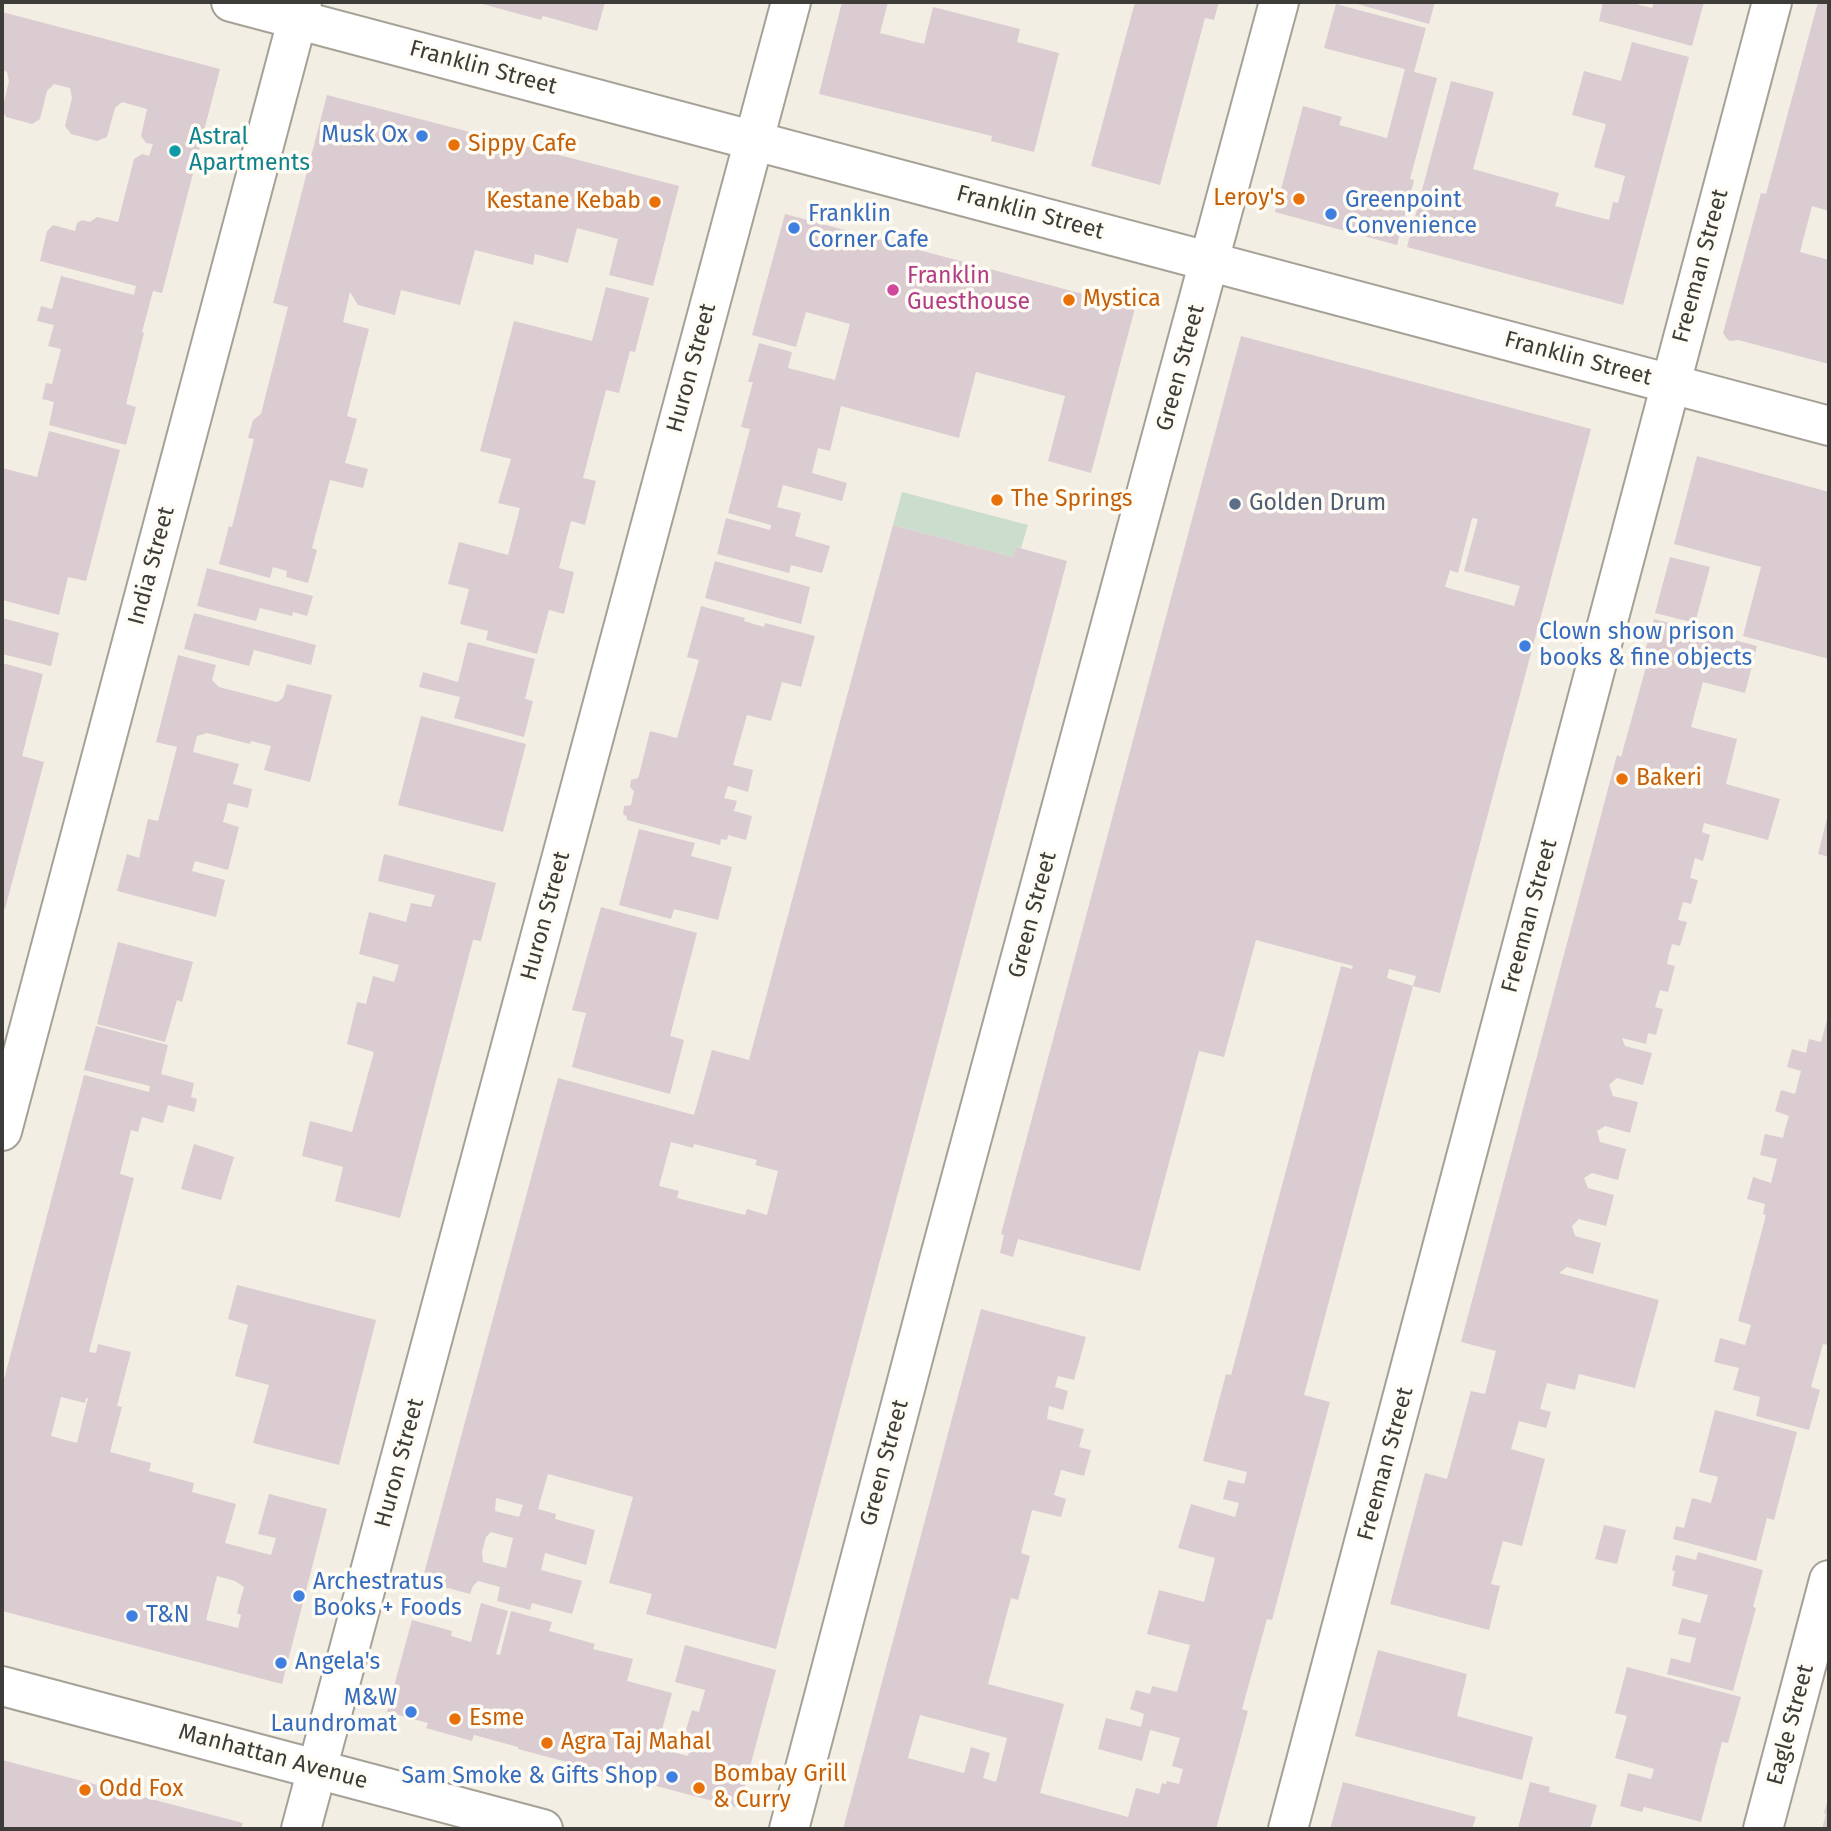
<!DOCTYPE html>
<style>
body{margin:0}
#map{position:relative;width:1831px;height:1831px;overflow:hidden;background:#f3eee3;font-family:"Fira Sans",sans-serif}
canvas{display:block}
.frame{position:absolute;inset:0;border:4px solid #3e3c38;pointer-events:none}
</style>
<div id="map">
<canvas width="1831" height="1831"></canvas>
<div class="frame"></div>
</div>
<script>
const ctx = document.querySelector('canvas').getContext('2d');
ctx.lineJoin = 'round';
function paint(path, color) { ctx.fillStyle = color; ctx.fill(path, 'evenodd'); }
const toPath = rows => new Path2D(rows.map(r => 'M' + r).join(''));
function stroke(path, color, width, dash) { ctx.strokeStyle = color; ctx.lineWidth = width; ctx.lineCap = dash ? 'butt' : 'round'; ctx.setLineDash(dash || []); ctx.stroke(path); }
function drawText(font, color, halo, rows, align = 'center') {
  ctx.font = font + ' "Fira Sans",sans-serif'; ctx.lineWidth = 7; ctx.setLineDash([]); ctx.textBaseline = 'middle'; ctx.strokeStyle = halo; ctx.fillStyle = color; for (const [text, x, y, turn = 0] of rows) {
    ctx.save(); ctx.translate(x, y); ctx.rotate((+turn || 0) * Math.PI / 180); ctx.textAlign = isNaN(turn) ? turn : align; if (halo) ctx.strokeText(text, 0, 0); ctx.fillText(text, 0, 0); ctx.restore();
  }
}
const green = toPath([
 [902,492,1028,525,1021,548,1016,547,1013,557,893,525]
]);
const building = toPath([
 [475,2,605,2,597,31,543,16,541,20],
 [842,2,888,2,880,33,924,44,933,7,1020,29,1017,42,1059,53,1034,152,991,141,992,136,819,94],
 [1135,2,1219,2,1214,20,1205,18,1160,185,1091,166],
 [1350,2,1435,2,1429,24],
 [1603,2,1628,2,1652,8,1654,2,1704,2,1692,46,1599,21],
 [1818,2,1829,2,1829,211,1812,206,1800,252,1829,260,1829,364,1738,340,1730,341,1727,339,1723,333,1761,193,1766,194],
 [1336,4,1426,28,1414,72,1437,78,1410,179,1414,180,1397,245,1275,212,1303,106,1342,117,1339,125,1387,138,1405,69,1324,48],
 [2,12,220,69,162,293,153,291,142,332,144,333,126,404,136,407,126,445,49,425,54,402,42,399,46,383,52,384,61,349,48,346,54,325,37,321,41,306,52,309,61,276,134,295,136,286,40,261,47,231,53,225,75,231,77,223,82,220,90,222,97,217,118,222,134,159,142,154,149,156,153,144,146,143,141,136,147,109,122,102,115,108,107,137,97,141,71,134,65,126,72,98,70,88,54,84,47,91,40,119,32,124,6,117,2,110,9,81,7,72,2,70],
 [1632,42,1689,57,1623,305,1407,247,1451,81,1494,92,1473,169,1559,193,1555,206,1609,220,1613,202,1618,203,1625,176,1594,167,1606,124,1572,115,1584,71,1621,81],
 [327,95,679,186,653,286,609,275,618,239,577,228,568,263,535,254,533,265,475,250,460,305,401,290,395,315,358,305,350,292,343,322,369,329,347,416,357,419,345,463,368,469,363,488,330,480,312,548,317,550,308,583,286,577,287,571,273,567,270,578,219,564,229,526,232,527,254,439,248,438,253,420,261,414,288,307,273,303],
 [785,214,1135,308,1091,473,1048,461,1065,396,976,372,959,438,841,406,830,451,818,448,812,473,847,483,842,501,783,485,777,507,801,513,795,536,830,546,822,573,791,565,789,573,717,554,726,518,770,530,771,525,728,513,750,429,741,427,753,382,748,382,759,343,792,352,788,368,835,380,850,324,806,312,796,347,752,335],
 [606,287,649,298,635,352,630,351,619,393,606,390,583,478,596,481,585,525,571,521,559,568,574,572,564,614,549,610,537,654,486,640,488,631,460,624,469,589,448,584,459,542,508,555,520,508,498,503,511,459,480,451,514,321,592,341],
 [1241,336,1591,429,1440,993,1413,986,1304,1395,1330,1402,1272,1620,1267,1619,1242,1709,1248,1711,1216,1829,843,1829,981,1309,1086,1337,1074,1380,1058,1376,1055,1387,1068,1391,1063,1410,1049,1406,1047,1419,1084,1429,1079,1447,1091,1450,1084,1476,1061,1470,1054,1495,1066,1499,1061,1517,1032,1510,1021,1553,1030,1556,1018,1600,1011,1598,988,1684,1064,1704,1040,1793,1128,1817,1136,1788,1159,1794,1162,1783,1166,1784,1167,1781,1179,1784,1183,1769,1172,1766,1180,1738,1150,1730,1142,1761,1098,1749,1106,1718,1141,1727,1144,1714,1130,1709,1136,1690,1150,1694,1152,1686,1177,1692,1190,1645,1147,1634,1159,1590,1204,1602,1215,1558,1178,1548,1191,1504,1235,1517,1239,1503,1223,1499,1228,1480,1244,1484,1247,1472,1203,1461,1226,1374,1231,1375,1341,966,1352,969,1353,966,1256,940,1224,1057,1199,1051,1140,1271,1018,1239,1013,1257,1000,1253,1004,1235,1001,1234],
 [1472,518,1478,519,1464,571,1520,586,1514,606,1445,587,1450,570,1458,573],
 [1389,969,1416,976,1413,986,1387,978],
 [920,1715,1007,1738,996,1782,983,1778,990,1753,971,1747,964,1773,908,1758],
 [49,431,120,450,86,581,68,577,59,615,2,600,2,468,37,477],
 [1697,456,1829,492,1829,659,1743,636,1761,567,1674,544],
 [893,525,1013,557,1016,547,1067,561,776,1649,646,1614,652,1594,609,1583,633,1497,548,1474,538,1509,556,1514,555,1519,595,1530,586,1565,545,1553,541,1570,582,1581,572,1614,532,1603,530,1610,497,1601,500,1587,478,1581,473,1586,470,1594,422,1581,558,1078,694,1115,712,1050,749,1060],
 [671,1142,693,1148,694,1144,757,1160,755,1165,778,1171,767,1215,747,1209,745,1215,677,1198,679,1191,659,1186],
 [496,1498,523,1505,519,1517,495,1511],
 [491,1532,513,1538,506,1568,483,1562,482,1552,486,1537],
 [1670,557,1710,567,1695,623,1655,613],
 [715,561,810,587,801,624,705,598],
 [207,568,313,596,307,616,293,612,292,616,260,608,256,621,197,606],
 [701,606,745,618,744,621,764,627,765,623,815,636,801,687,782,682,771,721,747,715,733,765,753,770,748,792,728,786,724,798,737,801,734,811,752,816,746,840,728,835,727,840,721,839,720,845,627,820,627,817,623,814,624,806,631,805,634,791,630,787,631,780,638,778,639,775,650,731,677,738,699,660,687,657],
 [194,613,316,645,311,665,254,650,249,666,184,649],
 [2,618,59,633,51,666,2,654],
 [1654,619,1757,646,1745,693,1703,682,1691,727,1737,739,1726,784,1780,799,1768,840,1704,823,1702,832,1710,835,1703,861,1695,858,1692,869,1690,878,1698,880,1691,904,1683,902,1678,920,1687,922,1680,946,1672,944,1669,954,1667,964,1675,966,1668,992,1660,990,1655,1007,1663,1009,1656,1035,1648,1033,1646,1044,1622,1038,1625,1046,1652,1053,1643,1085,1617,1078,1609,1085,1613,1096,1638,1102,1630,1133,1605,1126,1597,1131,1600,1142,1626,1149,1618,1180,1592,1173,1584,1178,1588,1188,1614,1195,1606,1226,1579,1219,1572,1226,1575,1236,1601,1243,1593,1274,1567,1267,1559,1273,1659,1300,1635,1388,1579,1374,1575,1390,1547,1383,1540,1409,1551,1412,1546,1428,1519,1421,1511,1449,1545,1459,1522,1546,1503,1541,1491,1584,1500,1586,1489,1630,1390,1604,1425,1473,1447,1479,1471,1391,1485,1394,1496,1351,1461,1342,1617,755,1621,757,1646,667,1641,666],
 [468,642,535,659,525,699,533,701,524,737,454,718,460,697,419,687,423,672,458,682],
 [178,655,216,665,212,680,219,687,277,702,283,698,287,684,332,695,310,782,264,770,271,746,251,741,250,744,207,733,197,736,193,752,239,764,233,784,252,789,248,808,228,803,223,822,239,827,228,870,195,861,192,871,225,880,216,917,117,891,127,854,139,858,148,819,158,821,177,747,156,742],
 [2,663,43,674,22,756,44,762,5,909,2,908],
 [421,716,526,744,503,832,398,805],
 [1828,814,1829,814,1829,857,1818,854],
 [639,829,695,843,691,856,732,867,718,920,674,909,671,919,619,905],
 [384,854,496,883,481,941,473,940,400,1218,335,1201,343,1167,302,1156,310,1121,352,1132,374,1052,347,1044,357,1002,366,1004,373,976,394,982,399,965,359,954,369,912,406,922,411,903,431,907,435,895,378,881],
 [601,907,697,933,670,1036,684,1040,670,1094,572,1067,586,1013,572,1010],
 [118,942,193,962,182,1002,177,1000,165,1042,97,1024],
 [1829,1013,1829,1345,1823,1344,1811,1387,1820,1390,1809,1430,1756,1416,1760,1397,1733,1390,1739,1368,1714,1362,1720,1338,1745,1345,1751,1325,1738,1321,1766,1215,1763,1214,1765,1204,1747,1199,1753,1177,1771,1183,1777,1159,1760,1155,1765,1134,1783,1138,1785,1129,1789,1116,1775,1111,1781,1090,1795,1094,1801,1071,1787,1067,1792,1049,1806,1053,1809,1039,1821,1042],
 [96,1026,168,1045,161,1074,194,1083,191,1097,197,1099,194,1112,168,1105,163,1123,142,1117,138,1132,131,1130,120,1174,134,1178,89,1352,96,1353,98,1344,131,1352,117,1406,122,1407,110,1452,151,1463,149,1471,194,1483,192,1492,236,1504,225,1543,271,1555,276,1538,258,1534,269,1494,327,1509,282,1684,2,1611,2,1387,84,1075,149,1092,150,1086,84,1070],
 [61,1397,85,1403,86,1398,88,1398,77,1443,51,1436],
 [217,1576,235,1581,244,1587,237,1613,241,1615,238,1628,206,1620],
 [194,1144,234,1157,221,1200,181,1189],
 [237,1285,376,1320,339,1465,253,1443,269,1385,235,1376,248,1325,228,1319],
 [1715,1410,1797,1432,1774,1520,1767,1518,1756,1561,1673,1539,1676,1526,1684,1528,1692,1498,1711,1503,1718,1477,1699,1472],
 [1604,1525,1626,1530,1617,1564,1595,1559],
 [1698,1552,1763,1570,1753,1607,1756,1608,1733,1691,1667,1674,1671,1658,1690,1663,1696,1638,1678,1634,1682,1618,1700,1623,1708,1595,1672,1586,1675,1571,1672,1570,1676,1555,1696,1560],
 [481,1603,508,1611,496,1654,500,1655,511,1611,552,1622,549,1631,595,1644,593,1649,633,1659,627,1681,672,1693,657,1748,688,1756,692,1742,683,1740,692,1710,699,1712,705,1690,675,1682,685,1645,776,1670,739,1808,518,1749,518,1747,474,1735,472,1741,426,1728,428,1723,387,1712,412,1620,452,1631,451,1636,471,1642],
 [1378,1650,1467,1674,1457,1716,1533,1737,1522,1780,1355,1736],
 [1627,1667,1741,1697,1728,1743,1722,1742,1701,1822,1644,1807,1642,1812,1620,1806,1628,1773,1651,1779,1654,1769,1615,1758,1627,1716,1615,1713],
 [2,1760,243,1823,241,1829,2,1829],
 [1343,1782,1476,1817,1472,1829,1330,1829],
 [1530,1782,1550,1787,1549,1792,1597,1805,1590,1829,1518,1828],
 [1829,1796,1829,1829,1822,1829,1826,1814,1824,1813]
]);
const minor = toPath([
 [231,2,1829,426],
 [2,1131,302,2],
 [2,1686,543,1829],
 [301,1829,791,2],
 [789,1829,940,1256,1279,2],
 [1288,1829,1772,2],
 [1763,1829,1829,1580]
]);
const markers = [
 [422,136,7,"#3f7fe0"],
 [454,145,7,"#e8710a"],
 [175,151,7,"#0f9aa8"],
 [1299,199,7,"#e8710a"],
 [655,202,7,"#e8710a"],
 [1331,214,7,"#3f7fe0"],
 [794,228,7,"#3f7fe0"],
 [893,290,7,"#d1479c"],
 [1069,300,7,"#e8710a"],
 [997,500,7,"#e8710a"],
 [1235,504,7,"#5c6f8a"],
 [1525,646,7,"#3f7fe0"],
 [1622,779,7,"#e8710a"],
 [299,1596,7,"#3f7fe0"],
 [132,1616,7,"#3f7fe0"],
 [281,1663,7,"#3f7fe0"],
 [411,1712,7,"#3f7fe0"],
 [455,1719,7,"#e8710a"],
 [547,1743,7,"#e8710a"],
 [672,1777,7,"#3f7fe0"],
 [699,1788,7,"#e8710a"],
 [85,1790,7,"#e8710a"]
];
const streetNames = [
 ["Franklin Street",483,68,15],
 ["Franklin Street",1030,213,15],
 ["Freeman Street",1701,266,-75],
 ["Franklin Street",1578,359,15],
 ["Huron Street",692,368,-75],
 ["Green Street",1181,368,-75],
 ["India Street",152,566,-75],
 ["Green Street",1033,915,-75],
 ["Huron Street",546,916,-75],
 ["Freeman Street",1530,916,-75],
 ["Huron Street",400,1463,-75],
 ["Green Street",885,1463,-75],
 ["Freeman Street",1386,1464,-75],
 ["Eagle Street",1791,1725,-75],
 ["Manhattan Avenue",273,1757,15]
];
const shopNames = [
 ["Musk Ox",408,136,"right"],
 ["Greenpoint",1345,201],
 ["Convenience",1345,227],
 ["Franklin",808,215],
 ["Corner Cafe",808,241],
 ["Clown show prison",1539,633],
 ["books & fine objects",1539,659],
 ["Archestratus",313,1583],
 ["Books + Foods",313,1609],
 ["T&N",146,1616],
 ["Angela's",295,1663],
 ["M&W",397,1699,"right"],
 ["Laundromat",397,1725,"right"],
 ["Sam Smoke & Gifts Shop",658,1777,"right"]
];
const cultureNames = [
 ["Astral",189,138],
 ["Apartments",189,164]
];
const foodNames = [
 ["Sippy Cafe",468,145],
 ["Leroy's",1285,199,"right"],
 ["Kestane Kebab",641,202,"right"],
 ["Mystica",1083,300],
 ["The Springs",1011,500],
 ["Bakeri",1636,779],
 ["Esme",469,1719],
 ["Agra Taj Mahal",561,1743],
 ["Bombay Grill",713,1775],
 ["& Curry",713,1801],
 ["Odd Fox",99,1790]
];
const hotelNames = [
 ["Franklin",907,277],
 ["Guesthouse",907,303]
];
const serviceNames = [
 ["Golden Drum",1249,504]
];
paint(green, '#cbdece');
paint(building, '#daccd1');
stroke(minor, '#a5a196', 42);
stroke(minor, '#fff', 38);
for (const [x, y, r, color] of markers) { const dot = new Path2D(); dot.arc(x, y, r, 0, 2 * Math.PI); ctx.fillStyle = color; ctx.fill(dot); stroke(dot, '#fffcf5', 2.5); }
drawText('23px', '#3e3c38', '#fffcf5', streetNames);
drawText('23px', '#366cbe', '#fffcf5', shopNames, 'left');
drawText('23px', '#0d838f', '#fffcf5', cultureNames, 'left');
drawText('23px', '#c56008', '#fffcf5', foodNames, 'left');
drawText('23px', '#b23c85', '#fffcf5', hotelNames, 'left');
drawText('23px', '#4e5e75', '#fffcf5', serviceNames, 'left');
</script>
